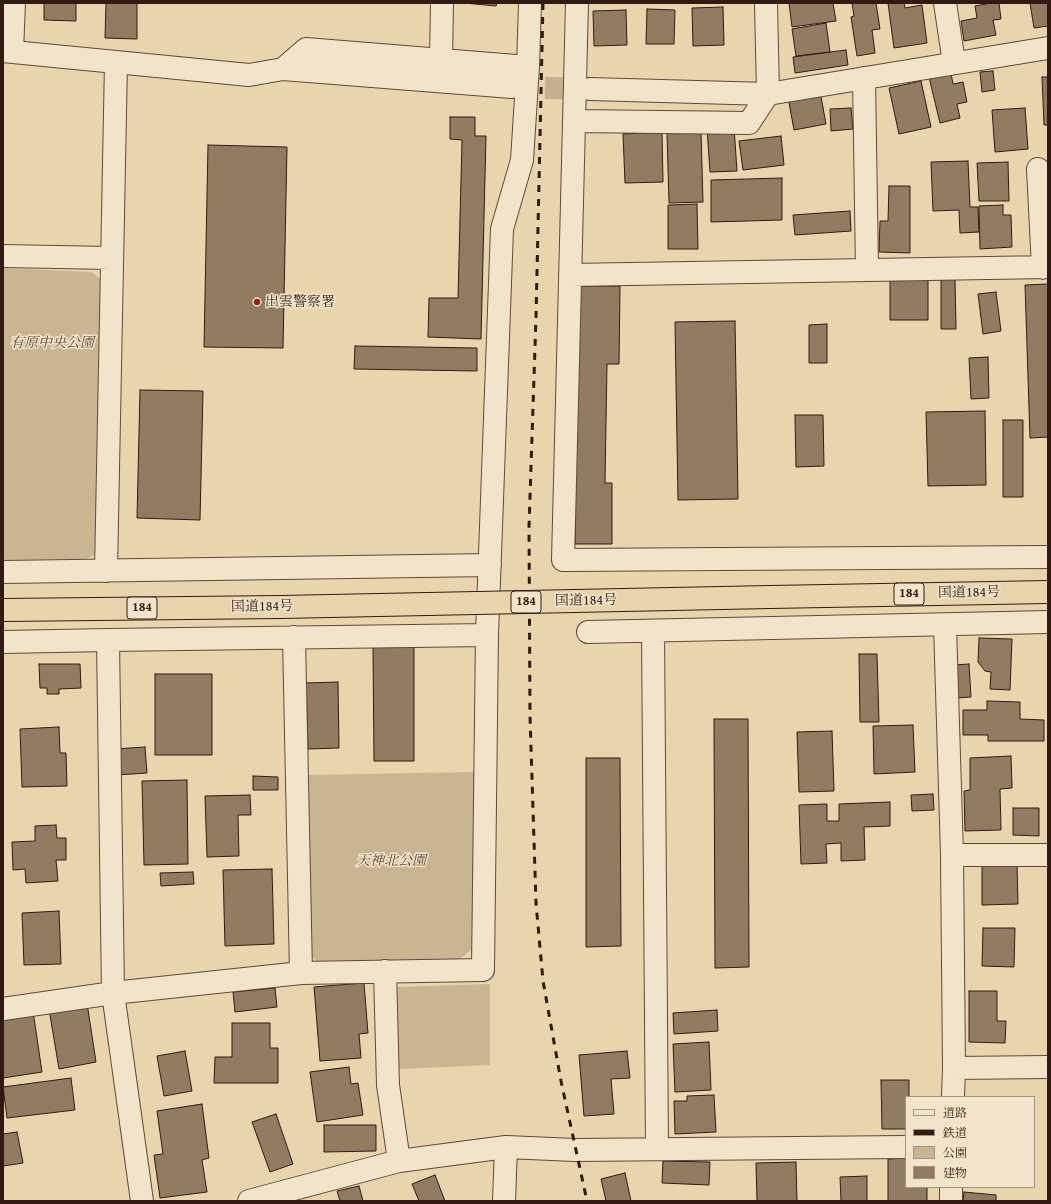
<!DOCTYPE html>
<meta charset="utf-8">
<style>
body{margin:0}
#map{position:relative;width:1051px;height:1204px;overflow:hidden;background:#e9d5ad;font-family:"Gentium Book Plus","Noto Serif JP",serif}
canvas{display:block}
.frame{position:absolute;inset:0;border:4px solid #311a12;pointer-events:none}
.legend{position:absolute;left:905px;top:1096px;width:130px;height:92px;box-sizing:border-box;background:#f1e4ca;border:1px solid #a49380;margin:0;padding:5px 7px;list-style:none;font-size:12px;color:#311a12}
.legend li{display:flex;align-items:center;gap:8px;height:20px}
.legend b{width:20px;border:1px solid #a49380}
</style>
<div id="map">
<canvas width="1051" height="1204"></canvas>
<div class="frame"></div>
<ul class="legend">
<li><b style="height:5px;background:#f1e4ca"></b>道路</li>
<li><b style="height:5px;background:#311a12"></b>鉄道</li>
<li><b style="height:11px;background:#cab593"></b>公園</li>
<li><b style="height:11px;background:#917b63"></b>建物</li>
</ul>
</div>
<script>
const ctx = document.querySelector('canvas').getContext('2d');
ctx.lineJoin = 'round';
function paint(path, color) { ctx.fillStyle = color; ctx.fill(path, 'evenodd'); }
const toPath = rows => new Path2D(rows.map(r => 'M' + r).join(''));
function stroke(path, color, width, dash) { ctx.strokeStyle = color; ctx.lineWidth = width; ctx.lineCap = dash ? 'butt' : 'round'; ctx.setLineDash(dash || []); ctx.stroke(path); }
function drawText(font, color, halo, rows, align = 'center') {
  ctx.font = font + ' "Gentium Book Plus","Noto Serif JP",serif'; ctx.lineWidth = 3; ctx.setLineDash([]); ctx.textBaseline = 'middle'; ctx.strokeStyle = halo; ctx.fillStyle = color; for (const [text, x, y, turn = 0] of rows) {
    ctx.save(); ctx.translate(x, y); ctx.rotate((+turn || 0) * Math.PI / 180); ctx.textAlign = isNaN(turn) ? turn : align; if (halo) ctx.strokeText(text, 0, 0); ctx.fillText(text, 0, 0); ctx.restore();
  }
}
const green = toPath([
 [3,268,91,272,101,279,97,554,86,559,3,560],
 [475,772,474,947,457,962,316,961,309,952,308,775],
 [490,984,490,1065,398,1069,397,987]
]);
const building = toPath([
 [44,3,76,3,76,21,44,20,44,3],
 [106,3,137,3,137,39,105,38,106,3],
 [464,3,497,3,496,6,464,3],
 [789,3,833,3,836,21,792,27,789,3],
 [852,3,876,3,880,29,872,30,875,53,857,56,851,17,854,16,852,3],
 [888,3,904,3,905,8,922,5,927,43,894,48,888,3],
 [991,3,999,3,1001,19,993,20,996,35,964,41,961,21,977,18,975,6,991,3],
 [1030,3,1048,3,1048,26,1034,28,1030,3],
 [723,7,724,45,693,46,692,8,723,7],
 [647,9,675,10,674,44,646,44,647,9],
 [626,10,627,45,594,46,593,11,626,10],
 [826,23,830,52,796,56,792,29,826,23],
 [846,50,848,65,795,73,793,57,846,50],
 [950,68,953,84,963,82,967,102,957,104,960,118,940,123,928,73,950,68],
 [993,71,995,90,982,92,980,72,993,71],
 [1042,77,1048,77,1048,125,1044,125,1042,77],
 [921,81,931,127,899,134,889,88,921,81],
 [820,91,826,124,794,130,788,97,820,91],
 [851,108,853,129,831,131,830,109,851,108],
 [1025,108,1028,149,995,152,992,110,1025,108],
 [450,117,475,117,475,136,486,136,481,339,428,337,429,298,458,298,462,140,450,139,450,117],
 [734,127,737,171,710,172,707,128,734,127],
 [701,131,703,202,669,203,667,132,701,131],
 [662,132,663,182,625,183,623,134,662,132],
 [781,136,784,165,743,170,739,141,781,136],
 [208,145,287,147,283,348,204,347,208,145],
 [968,161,970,207,978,207,979,232,960,233,959,210,933,211,931,162,968,161],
 [1008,162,1009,201,979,201,977,163,1008,162],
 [782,178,782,220,711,222,711,180,782,178],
 [889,186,910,186,910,253,879,252,880,221,888,221,889,186],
 [697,204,698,249,668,249,668,205,697,204],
 [1003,205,1003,215,1011,215,1012,247,980,249,979,206,1003,205],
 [850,211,851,231,795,235,793,215,850,211],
 [890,278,928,278,928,320,890,320,890,278],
 [955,279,956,329,941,329,941,280,955,279],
 [1048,284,1048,437,1030,438,1025,285,1048,284],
 [578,286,620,286,619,364,607,364,605,483,612,483,612,544,575,544,578,286],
 [996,292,1001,331,983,334,978,294,996,292],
 [735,321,738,499,678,500,675,322,735,321],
 [827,324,827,363,809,363,809,325,827,324],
 [355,346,477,348,477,371,354,369,355,346],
 [988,357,989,398,971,399,969,358,988,357],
 [140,390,203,391,200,520,137,518,140,390],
 [985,411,986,485,928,486,926,412,985,411],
 [795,415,823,415,824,466,796,467,795,415],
 [1003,420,1023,420,1023,497,1003,497,1003,420],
 [979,638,1012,639,1010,690,990,689,991,672,985,671,978,662,979,638],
 [373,646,414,646,414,761,374,761,373,646],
 [859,654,877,654,879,722,860,722,859,654],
 [39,664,80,664,81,688,59,689,59,694,47,694,47,688,40,688,39,664],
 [969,664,971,697,956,698,953,665,969,664],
 [155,674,212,674,212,755,155,755,155,674],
 [338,682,339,748,308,749,306,683,338,682],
 [987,701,1020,702,1020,719,1044,720,1044,741,988,741,988,735,963,735,963,710,987,710,987,701],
 [714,719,748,719,749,967,715,968,714,719],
 [913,725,915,772,874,774,873,726,913,725],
 [59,727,60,753,66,753,67,786,22,787,20,729,59,727],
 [832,731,834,791,799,792,797,732,832,731],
 [145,747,147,773,116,775,115,749,145,747],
 [1011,756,1012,788,1000,789,1001,830,965,831,964,791,970,790,970,758,1011,756],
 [586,758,620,758,621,946,586,947,586,758],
 [253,776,278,777,278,790,253,790,253,776],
 [187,780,188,864,144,865,142,781,187,780],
 [933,794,934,810,912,811,911,795,933,794],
 [250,795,251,815,238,815,239,856,207,857,205,796,250,795],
 [890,802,890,826,864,827,865,860,841,861,841,843,826,844,827,863,801,864,799,805,827,804,827,821,839,821,839,804,890,802],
 [1013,808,1039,808,1039,836,1013,835,1013,808],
 [56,825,57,838,66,838,66,860,56,860,58,881,26,883,25,869,13,870,12,842,35,841,35,826,56,825],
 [982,864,1017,864,1018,904,982,905,982,864],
 [272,869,274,944,225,946,223,870,272,869],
 [193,872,194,884,161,886,160,873,193,872],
 [59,911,61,964,24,965,22,913,59,911],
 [983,928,1015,928,1014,967,982,966,983,928],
 [364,983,368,1033,359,1034,361,1058,320,1061,314,987,364,983],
 [275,988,277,1007,235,1012,233,992,275,988],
 [969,991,997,991,997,1021,1006,1021,1005,1043,969,1042,969,991],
 [87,1003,96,1062,59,1069,49,1009,87,1003],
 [717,1010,718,1031,674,1034,673,1013,717,1010],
 [33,1011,42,1072,3,1078,3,1016,33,1011],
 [232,1023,270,1023,270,1048,278,1048,278,1083,214,1083,215,1057,232,1057,232,1023],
 [709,1042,711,1090,675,1092,673,1044,709,1042],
 [185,1051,192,1091,164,1096,157,1056,185,1051],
 [627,1051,630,1078,611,1079,614,1114,584,1116,579,1055,627,1051],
 [349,1067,351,1084,358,1083,363,1115,317,1122,310,1072,349,1067],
 [71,1078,75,1110,7,1118,3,1087,71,1078],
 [881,1080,909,1080,909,1097,906,1097,906,1129,882,1129,881,1080],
 [714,1095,716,1132,675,1134,674,1101,687,1101,687,1096,714,1095],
 [202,1104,209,1158,202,1160,207,1192,160,1198,154,1155,163,1154,157,1111,202,1104],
 [276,1114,293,1164,270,1172,252,1122,276,1114],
 [324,1125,376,1125,376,1151,324,1152,324,1125],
 [17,1132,23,1163,3,1166,3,1134,17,1132],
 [906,1158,906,1187,927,1187,927,1201,888,1201,888,1159,906,1158],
 [663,1161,710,1162,709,1185,662,1183,663,1161],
 [796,1162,797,1201,757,1201,756,1163,796,1162],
 [625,1173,631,1201,606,1201,601,1179,625,1173],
 [435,1175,445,1201,419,1201,412,1184,435,1175],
 [867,1176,867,1201,841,1201,840,1177,867,1176],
 [359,1186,363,1201,340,1201,337,1191,359,1186],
 [964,1192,996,1195,996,1201,963,1201,964,1192]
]);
const minorTunnel = toPath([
 [512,87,590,89]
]);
const minor = toPath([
 [577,3,563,560,1048,557],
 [945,3,954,63],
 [3,51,249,75,283,69,512,87],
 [12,52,14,3],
 [441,60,442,3],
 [283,69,306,49,528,67],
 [864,78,867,270],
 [590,89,768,94,1048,48],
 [574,121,749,123,768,94,766,3],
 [1038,169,1043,268],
 [3,256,111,258],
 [570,275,1048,267],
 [106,571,116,62],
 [3,572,490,565],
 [945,625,952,855,954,1068,953,1097],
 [653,631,657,1148],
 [588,632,1048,622],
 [294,637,301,973],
 [3,642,108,640],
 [952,855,1048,855],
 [385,971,388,1085,399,1161],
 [3,1009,113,993,301,973,483,970,487,635,502,229,522,160,528,67,530,3],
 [954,1068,1048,1067],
 [951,1187,951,1201],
 [142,1201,113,993,108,640,487,635],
 [249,1201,399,1161,506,1147,575,1150,906,1147],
 [504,1201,506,1147]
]);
const trunk = toPath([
 [770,597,1048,592],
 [3,610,281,607]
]);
const rail = toPath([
 [543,3,536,317,529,527,530,716,536,903,543,981,561,1081,587,1201]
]);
const trunkBridge = toPath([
 [281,607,770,597]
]);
const markers = [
 [257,302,4,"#8f2418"]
];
const shields = [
 [909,594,30],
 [526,602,30],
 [142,608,30]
];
const shieldNames = [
 ["184",909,594],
 ["184",526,602],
 ["184",142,608]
];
const poiNames = [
 ["出雲警察署",265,302]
];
const parkNames = [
 ["有原中央公園",52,343],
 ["天神北公園",391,861]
];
const streetNames = [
 ["国道184号",969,593,-1],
 ["国道184号",586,601,-1],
 ["国道184号",262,607,-1]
];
paint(green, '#cab593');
paint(building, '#917b63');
stroke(building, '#311a12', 1);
stroke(minorTunnel, '#c4b08e', 22, [22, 11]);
stroke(minor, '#5f4939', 24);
stroke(trunk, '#311a12', 24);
stroke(minor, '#f1e4ca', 22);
stroke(trunk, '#e9d5ad', 22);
stroke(rail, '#311a12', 3, [7, 7]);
stroke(trunkBridge, '#311a12', 24, []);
stroke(trunkBridge, '#e9d5ad', 22);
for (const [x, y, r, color] of markers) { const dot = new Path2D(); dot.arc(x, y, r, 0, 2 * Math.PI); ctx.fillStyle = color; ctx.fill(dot); stroke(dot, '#f1e4ca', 1.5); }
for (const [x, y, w] of shields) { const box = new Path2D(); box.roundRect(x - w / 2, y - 11, w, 22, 3); ctx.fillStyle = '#f1e4ca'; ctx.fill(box); stroke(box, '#311a12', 1); }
drawText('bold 13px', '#311a12', null, shieldNames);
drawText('14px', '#311a12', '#f1e4ca', poiNames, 'left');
drawText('italic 14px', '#5f4839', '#f1e4ca', parkNames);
drawText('14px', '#311a12', '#f1e4ca', streetNames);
</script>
